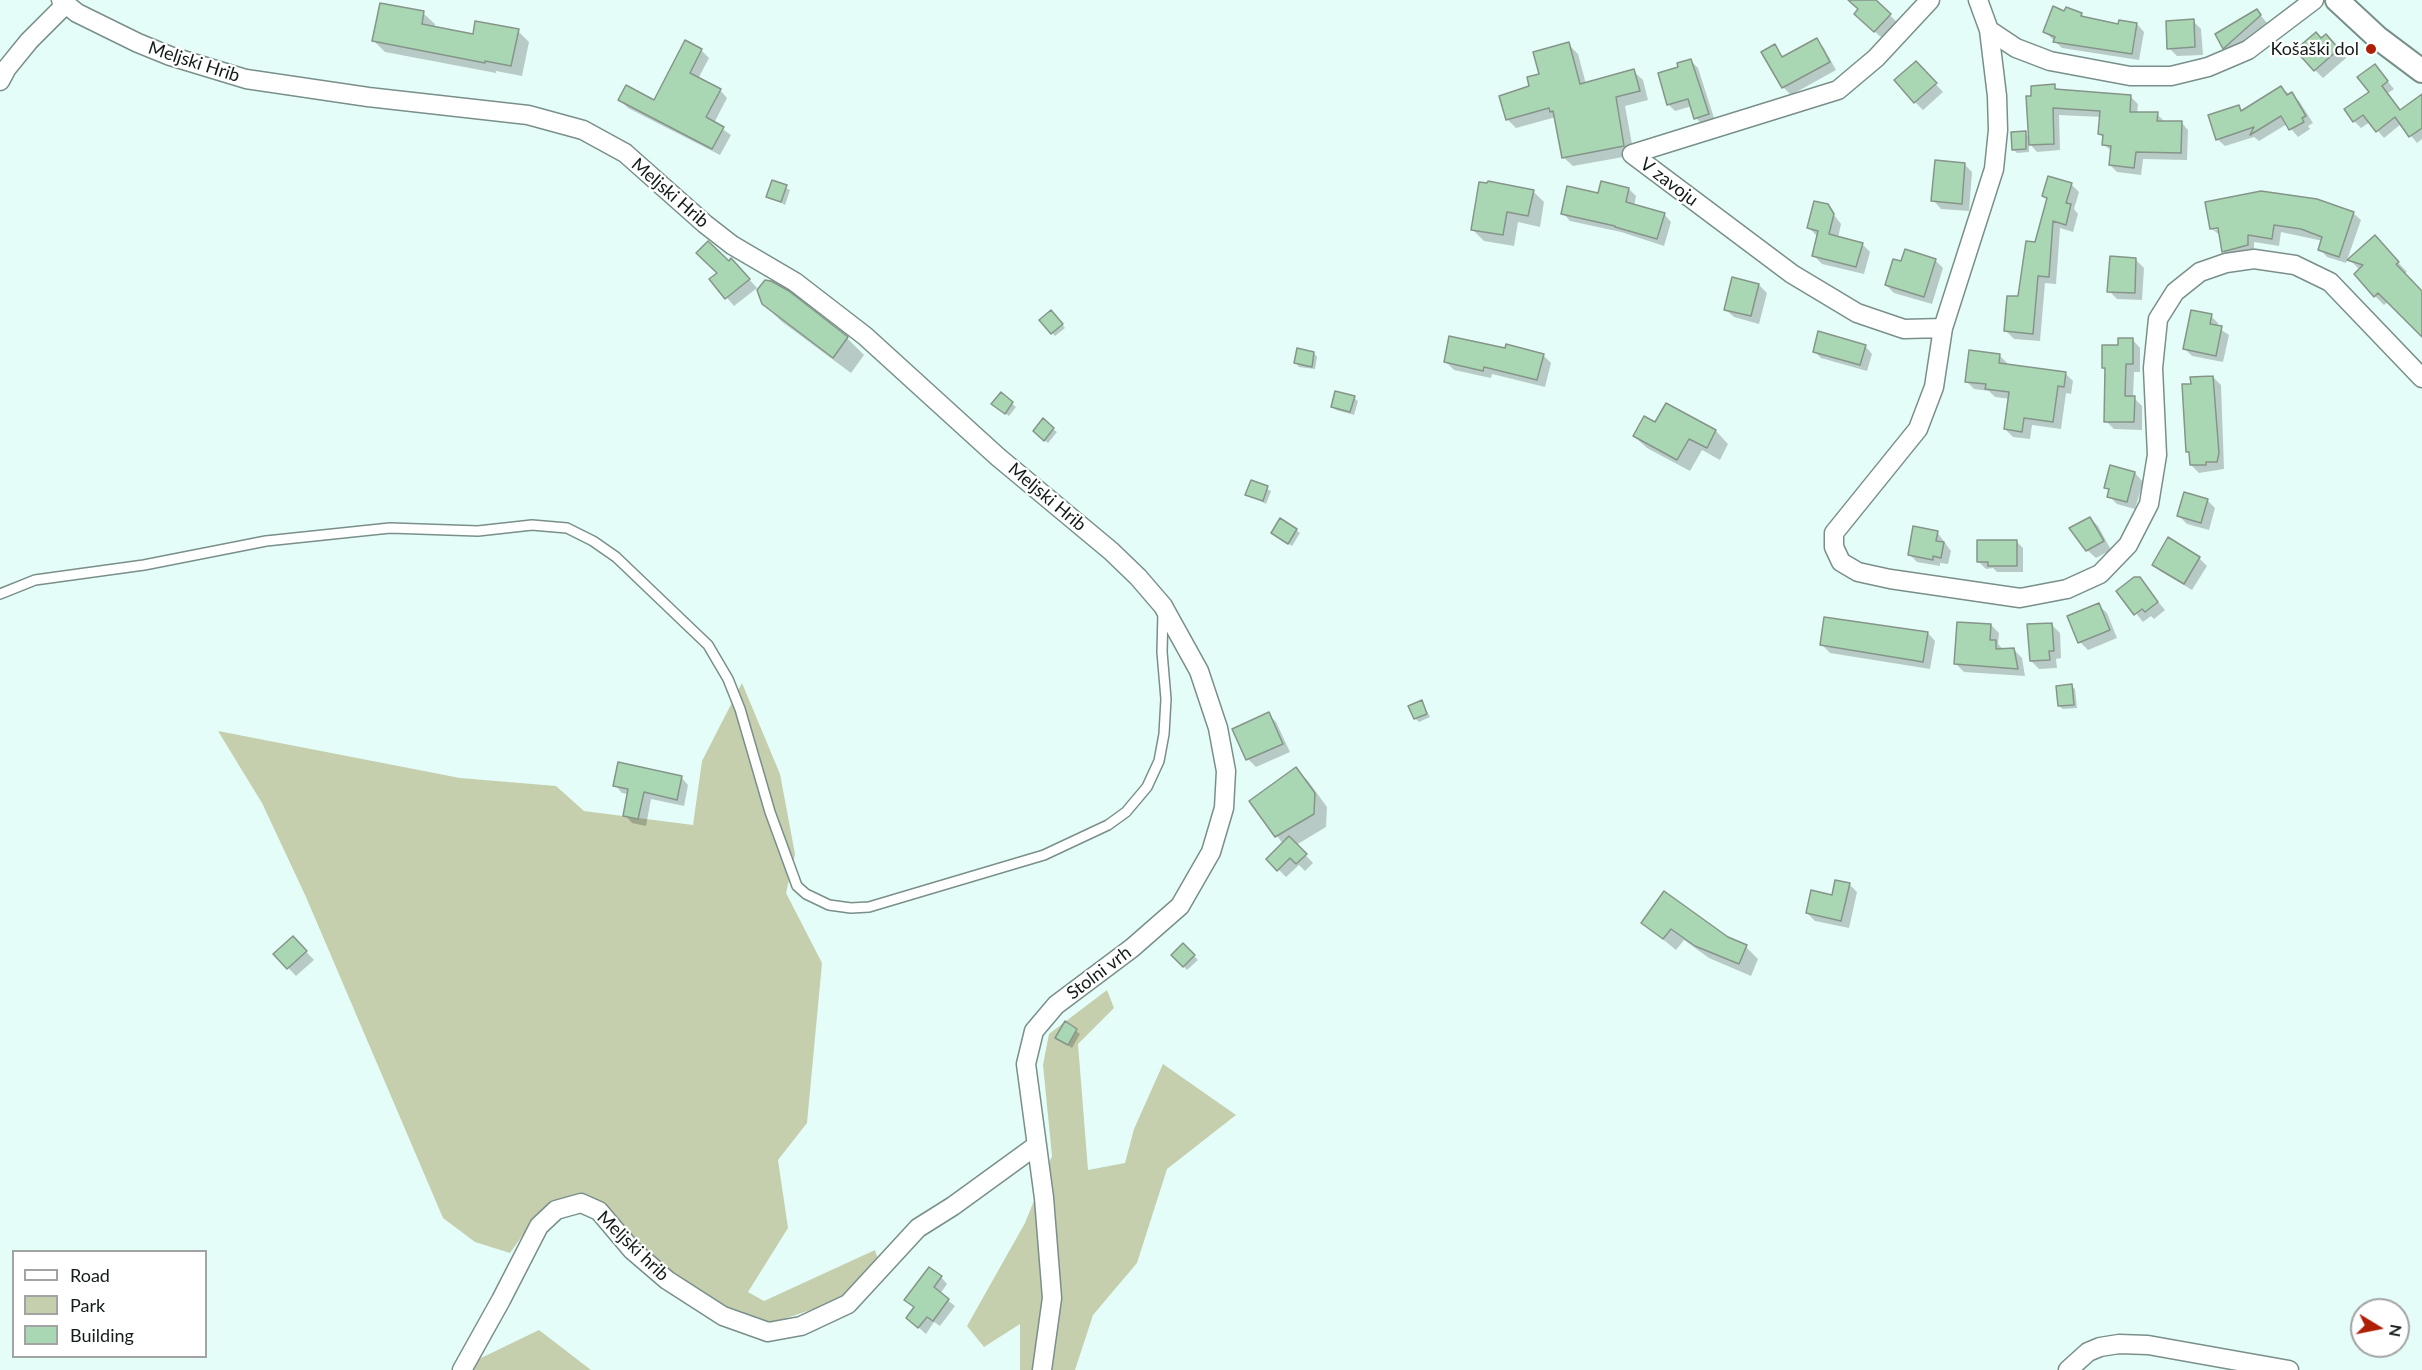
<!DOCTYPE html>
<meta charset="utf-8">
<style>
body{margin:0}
#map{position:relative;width:2422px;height:1370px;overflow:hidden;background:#e5fdf8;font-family:Lato,sans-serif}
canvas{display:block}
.legend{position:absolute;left:12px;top:1250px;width:195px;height:108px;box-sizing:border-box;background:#fff;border:2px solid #a1a4a3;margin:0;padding:8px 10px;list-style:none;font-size:18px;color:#131c1a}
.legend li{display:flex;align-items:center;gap:12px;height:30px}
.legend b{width:30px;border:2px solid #a1a4a3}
.north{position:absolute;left:2350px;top:1298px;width:60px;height:60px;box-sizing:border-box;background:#fff;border:2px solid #a1a4a3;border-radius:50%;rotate:100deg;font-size:16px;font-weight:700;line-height:24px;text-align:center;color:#131c1a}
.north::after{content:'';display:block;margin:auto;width:21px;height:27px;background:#ae1f06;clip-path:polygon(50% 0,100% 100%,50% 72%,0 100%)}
</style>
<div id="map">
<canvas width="2422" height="1370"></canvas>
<ul class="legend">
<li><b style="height:8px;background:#fff"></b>Road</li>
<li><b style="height:16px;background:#c5cfad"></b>Park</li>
<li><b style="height:16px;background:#a9d7b3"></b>Building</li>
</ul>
<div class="north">N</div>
</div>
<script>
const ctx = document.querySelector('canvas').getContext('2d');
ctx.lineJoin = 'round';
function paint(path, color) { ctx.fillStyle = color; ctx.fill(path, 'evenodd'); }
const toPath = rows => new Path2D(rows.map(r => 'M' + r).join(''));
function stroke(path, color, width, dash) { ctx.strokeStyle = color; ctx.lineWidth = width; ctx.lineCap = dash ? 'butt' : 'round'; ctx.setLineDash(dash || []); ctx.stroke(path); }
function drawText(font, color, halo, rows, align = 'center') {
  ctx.font = font + ' Lato,sans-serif'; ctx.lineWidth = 4.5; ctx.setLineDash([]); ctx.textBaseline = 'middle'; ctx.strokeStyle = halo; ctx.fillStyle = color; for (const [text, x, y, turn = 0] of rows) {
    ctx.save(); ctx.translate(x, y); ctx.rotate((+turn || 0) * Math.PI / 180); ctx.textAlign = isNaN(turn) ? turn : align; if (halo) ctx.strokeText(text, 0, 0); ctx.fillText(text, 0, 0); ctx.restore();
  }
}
const green = toPath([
 [742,683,780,774,795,854,786,893,822,963,807,1123,778,1160,788,1228,748,1292,764,1301,875,1250,879,1262,846,1298,772,1323,725,1309,670,1275,637,1244,604,1206,532,1222,510,1253,475,1242,443,1218,306,897,262,803,218,731,460,778,556,786,584,811,693,825,702,761],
 [1107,990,1114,1008,1078,1044,1088,1170,1125,1163,1134,1129,1163,1064,1236,1115,1167,1169,1137,1263,1093,1315,1075,1370,1020,1370,1020,1324,984,1347,967,1326,1025,1223,1052,1156,1043,1065,1049,1034],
 [539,1330,591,1370,474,1370,479,1359]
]);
const shadow = toPath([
 [1868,0,1874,0,1898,23,1883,39,1864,22],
 [2257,11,2267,23,2231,54,2224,48],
 [423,13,435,24,434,28,474,36,518,31,529,42,522,76,496,71,496,73,385,52,374,41],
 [2081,14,2086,19,2120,25,2137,24,2144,32,2139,60,2062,48,2045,32],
 [2193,21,2201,29,2203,55,2177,56,2169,48],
 [2322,39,2334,44,2346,58,2323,78,2315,70],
 [1816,40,1824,48,1836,70,1791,95,1783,87,1775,46,1784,58],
 [1568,44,1578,54,1586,84,1633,71,1643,80,1648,100,1625,106,1634,155,1573,166,1563,157,1556,117,1516,128,1507,119],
 [701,50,709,58,698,79,720,90,727,98,714,123,731,135,720,155,628,108,620,100,655,102],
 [1691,61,1698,68,1715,121,1703,125,1696,118,1692,106,1675,111,1668,104,1680,68],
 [1916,63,1943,92,1923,110,1915,102],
 [2375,66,2394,89,2388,93,2401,111,2422,100,2422,139,2417,143,2401,124,2384,138,2370,122,2361,128,2354,121,2371,93],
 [2054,86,2059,90,2131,97,2138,104,2137,114,2157,114,2164,121,2181,122,2188,130,2187,160,2143,159,2141,175,2117,172,2110,165,2112,152,2104,144,2104,139,2100,134,2101,117,2059,115,2060,150,2037,152,2029,143,2029,152,2017,153,2013,149,2025,133,2030,138],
 [2281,88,2299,101,2313,123,2308,126,2310,129,2298,137,2287,124,2259,141,2254,137,2225,146,2217,139,2238,107,2243,111],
 [1964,164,1972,172,1969,211,1941,209,1933,200],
 [773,182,790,190,785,205,768,196],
 [2071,184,2079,192,2074,209,2078,214,2073,232,2060,228,2056,284,2045,283,2040,341,2014,339,2006,331,2036,243,2048,200,2044,196],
 [1629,189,1636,196,1634,206,1664,214,1671,222,1664,246,1621,232,1570,221,1563,213,1599,195],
 [1533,191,1544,202,1540,227,1518,222,1514,246,1484,241,1472,229],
 [2261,192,2317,201,2353,213,2361,220,2346,263,2327,257,2320,249,2323,241,2281,232,2279,246,2254,242,2254,252,2231,259,2224,252,2221,236,2212,229,2206,203],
 [2225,225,2225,228,2215,230,2215,227],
 [1827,206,1841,224,1838,238,1862,244,1870,252,1864,274,1822,264,1814,256,1817,236,1809,228],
 [2384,247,2407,272,2404,274,2422,294,2422,335,2389,301,2384,305,2375,296,2360,270,2350,260],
 [1935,260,1943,268,1932,304,1894,293,1886,285,1902,263],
 [2136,260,2144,268,2142,300,2117,299,2109,291],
 [729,263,739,268,757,288,734,306,711,279],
 [1759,285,1767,293,1759,324,1734,317,1725,309],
 [788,293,847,338,864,355,851,373,781,321,763,303],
 [1055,315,1065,328,1055,336,1052,333],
 [2211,316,2218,323,2217,327,2229,335,2223,362,2192,356,2185,349],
 [2132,339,2140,348,2140,372,2134,372,2133,397,2142,406,2142,430,2114,429,2106,421,2107,371,2103,368,2119,346],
 [1865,346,1872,354,1867,371,1821,358,1814,351],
 [1506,349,1543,355,1551,363,1545,387,1492,374,1491,378,1454,370,1446,362],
 [1314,353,1317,357,1315,369,1299,367,1296,363],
 [1999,355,2007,363,2007,366,2065,373,2073,381,2071,394,2066,393,2061,429,2032,425,2030,439,2013,437,2005,429,2010,399,1995,397,1989,391,1974,389,1966,381],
 [2213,377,2221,385,2224,469,2199,473,2191,465,2191,455,2188,452],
 [1001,394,1016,407,1009,416,997,407],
 [1354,398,1358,401,1354,415,1336,410,1332,406],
 [1666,405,1716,431,1728,444,1720,460,1702,450,1690,471,1647,448,1634,436,1656,424],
 [1053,429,1057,432,1048,443,1038,435],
 [2111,467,2135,473,2143,482,2135,509,2117,504,2109,496,2110,492,2106,487],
 [1252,482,1271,491,1266,504,1247,494],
 [2207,500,2215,508,2209,530,2187,524,2179,516],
 [2090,518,2098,526,2111,550,2096,558,2087,550],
 [1296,530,1300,533,1292,546,1276,536],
 [1937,532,1951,551,1948,564,1940,563,1940,566,1917,562,1909,554],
 [2016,541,2023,548,2023,572,1997,572,1993,568,1986,569,1979,562],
 [2199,558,2207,566,2192,590,2162,572,2154,564],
 [2139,579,2165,610,2154,619,2151,616,2143,622,2118,591],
 [2098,605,2107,613,2117,638,2088,650,2080,642],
 [2051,624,2060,633,2061,658,2056,659,2057,668,2039,669,2031,661],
 [1991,625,1999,633,1998,644,2004,650,2014,650,2022,658,2025,676,1964,672,1956,664],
 [1928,633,1935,641,1930,669,1830,653,1822,645],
 [2071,686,2075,689,2077,708,2063,709,2059,706],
 [1422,702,1430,717,1419,722,1415,718],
 [1268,714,1276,722,1290,752,1256,767,1248,759],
 [1296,769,1308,781,1327,807,1326,827,1296,845,1313,863,1305,871,1299,865,1286,877,1268,859,1283,844,1251,801],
 [681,777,688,785,684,806,651,799,646,826,632,823,625,815,628,794,622,793,615,785],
 [1849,884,1857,892,1849,928,1815,921,1807,913],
 [1643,923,1727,939,1746,947,1758,959,1751,976,1709,958,1684,940,1676,950],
 [293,938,314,960,296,976,276,955],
 [1183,945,1198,960,1187,970,1173,955],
 [1066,1024,1080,1034,1072,1048,1057,1038],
 [941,1277,947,1284,940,1294,955,1306,940,1326,934,1322,926,1334,908,1318,915,1308,906,1300]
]);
const building = toPath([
 [1848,0,1876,0,1891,14,1874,32,1854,14,1858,9,1848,0],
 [380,3,424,11,422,24,473,34,475,21,519,29,511,66,485,61,485,63,372,41,380,3],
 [2053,6,2064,11,2066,7,2082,13,2081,16,2118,24,2119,20,2137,23,2132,54,2053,42,2055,37,2043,32,2053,6],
 [2257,9,2261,15,2223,49,2215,34,2257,9],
 [2194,19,2195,47,2167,49,2166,21,2194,19],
 [2316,32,2321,38,2326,34,2339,49,2314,71,2295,50,2316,32],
 [1817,38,1830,62,1782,88,1761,52,1775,44,1782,57,1817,38],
 [685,40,702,49,690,73,721,89,706,117,724,127,712,149,618,100,626,85,654,100,685,40],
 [1569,42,1580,84,1634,69,1640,91,1616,97,1624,146,1562,158,1553,111,1550,112,1549,108,1506,120,1499,96,1529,86,1527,77,1539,74,1533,52,1569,42],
 [1691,59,1709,114,1694,119,1688,99,1667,105,1658,73,1678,67,1677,63,1691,59],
 [1916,61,1937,83,1914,103,1894,80,1916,61],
 [2375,64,2388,81,2382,86,2400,110,2422,94,2422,128,2409,137,2395,117,2376,132,2363,115,2353,122,2344,109,2369,92,2357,77,2375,64],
 [2055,84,2055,89,2131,95,2130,112,2158,112,2157,121,2182,121,2181,153,2136,152,2134,168,2109,165,2111,146,2102,145,2103,135,2098,134,2100,111,2053,108,2054,144,2029,145,2026,96,2031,96,2031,86,2055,84],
 [2281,86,2287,95,2292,92,2306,116,2302,118,2304,122,2289,130,2281,116,2250,135,2254,127,2216,140,2208,115,2239,105,2241,111,2281,86],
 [2026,131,2026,149,2012,150,2011,132,2026,131],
 [1935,160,1965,163,1962,204,1931,201,1935,160],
 [2048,176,2072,183,2066,203,2071,204,2066,225,2053,221,2049,277,2038,276,2033,334,2004,331,2007,296,2018,296,2026,241,2035,242,2047,198,2042,196,2048,176],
 [772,180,787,185,781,202,766,197,772,180],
 [1488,181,1534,190,1528,216,1507,212,1503,235,1471,230,1479,182,1487,183,1488,181],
 [1601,181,1629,188,1626,202,1665,213,1657,239,1615,227,1615,226,1561,214,1567,186,1598,193,1601,181],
 [2261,191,2317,199,2354,212,2339,257,2318,250,2322,237,2301,229,2274,225,2272,239,2248,235,2248,245,2222,252,2218,228,2210,229,2205,202,2261,191],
 [1814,201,1828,204,1834,214,1829,234,1863,243,1856,267,1812,256,1818,231,1807,228,1814,201],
 [2375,235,2399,262,2396,264,2422,291,2422,337,2378,293,2374,297,2354,274,2363,265,2347,260,2375,235],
 [708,241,729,261,731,258,750,279,725,299,709,279,717,273,696,253,708,241],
 [1905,249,1936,259,1924,297,1885,285,1893,259,1901,261,1905,249],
 [2110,256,2136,258,2135,293,2107,292,2110,256],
 [1732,277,1759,284,1751,316,1724,310,1732,277],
 [765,280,771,281,789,291,848,337,833,358,762,304,757,290,765,280],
 [1051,310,1063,324,1051,334,1039,320,1051,310],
 [2191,310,2212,314,2210,324,2222,326,2216,356,2183,349,2191,310],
 [1818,331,1866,345,1860,365,1813,352,1818,331],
 [1449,336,1505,348,1506,344,1544,354,1537,380,1484,367,1483,371,1444,362,1449,336],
 [2118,338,2133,338,2133,364,2126,364,2125,396,2135,396,2134,422,2104,422,2105,368,2102,368,2102,345,2118,345,2118,338],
 [1297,348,1314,352,1312,367,1294,363,1297,348],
 [1969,350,2000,354,1999,363,2066,372,2064,387,2058,386,2053,422,2024,418,2022,432,2004,429,2009,392,1985,389,1986,384,1965,382,1969,350],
 [2213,376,2219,453,2217,462,2206,462,2206,465,2190,465,2189,452,2186,452,2182,384,2191,384,2190,377,2213,376],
 [1335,391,1355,396,1350,412,1331,407,1335,391],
 [1001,392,1013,402,1005,414,991,404,1001,392],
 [1666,403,1716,430,1707,448,1689,439,1677,460,1633,436,1644,416,1655,422,1666,403],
 [1043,418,1054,428,1044,441,1033,431,1043,418],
 [2110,465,2135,472,2127,502,2107,497,2109,489,2104,488,2110,465],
 [1251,480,1268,486,1263,501,1245,495,1251,480],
 [2184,492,2208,499,2201,523,2177,516,2184,492],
 [2090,517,2104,541,2086,551,2069,528,2090,517],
 [1280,518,1297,529,1288,544,1271,533,1280,518],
 [1913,526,1938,531,1936,541,1944,542,1941,558,1933,556,1933,560,1908,555,1913,526],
 [2168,537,2200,557,2184,584,2152,565,2168,537],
 [1977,540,2017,540,2017,566,1988,566,1988,562,1977,562,1977,540],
 [2134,577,2140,577,2158,602,2145,612,2142,609,2134,615,2116,591,2134,577],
 [2099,603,2110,630,2078,643,2067,616,2099,603],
 [1824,617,1928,632,1923,662,1820,645,1824,617],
 [1957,622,1991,624,1990,640,1996,640,1996,649,2014,648,2018,669,1954,664,1957,622],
 [2052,623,2054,651,2049,651,2050,660,2030,661,2027,624,2052,623],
 [2072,684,2074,705,2058,706,2056,686,2072,684],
 [1422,700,1427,714,1414,719,1408,706,1422,700],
 [1269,712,1283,744,1246,760,1232,729,1269,712],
 [618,762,682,776,677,800,644,792,638,819,623,816,628,789,613,786,618,762],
 [1296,767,1315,793,1314,814,1275,837,1249,801,1296,767],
 [1289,836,1307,854,1296,864,1290,858,1277,871,1266,859,1289,836],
 [1835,880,1850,883,1841,921,1806,913,1811,890,1832,895,1835,880],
 [1664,891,1728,937,1747,945,1739,964,1695,946,1671,929,1663,939,1641,923,1664,891],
 [293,936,307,951,287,969,273,954,293,936],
 [1183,943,1195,955,1183,967,1171,955,1183,943],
 [1065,1021,1077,1029,1068,1045,1055,1038,1065,1021],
 [929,1267,942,1276,934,1287,949,1299,933,1321,927,1317,918,1328,906,1318,914,1307,904,1300,929,1267]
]);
const service = toPath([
 [0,594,35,580,144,565,266,541,390,528,478,531,532,525,567,528,593,541,616,557,708,645,728,679,740,709,770,812,797,886,806,894,829,905,851,908,869,907,1044,855,1108,825,1126,812,1147,787,1159,761,1164,734,1166,699,1162,652,1163,612]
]);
const minor = toPath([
 [61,0,77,13,138,43,170,56,246,79,368,97,528,115,583,130,625,153,705,224,732,245,795,282,865,336,998,457,1111,551,1138,577,1163,606,1199,671,1218,728,1226,771,1224,808,1211,852,1180,906,1132,948,1056,1005,1034,1031,1026,1064,1044,1198,1052,1298,1042,1370],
 [1930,0,1876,58,1838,90,1632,154,1792,274,1857,313,1904,329,1943,328],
 [1978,0,1989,30,1997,96,1998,130,1994,169,1943,328,1934,387,1918,429,1834,533,1834,547,1841,562,1858,572,1890,579,2020,598,2067,589,2100,574,2128,545,2149,504,2157,455,2153,368,2158,319,2175,292,2200,272,2226,263,2254,259,2295,265,2330,282,2422,378],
 [1989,30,2016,48,2050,61,2130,76,2171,76,2208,67,2248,50,2314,0],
 [0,81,7,68,29,41,66,4],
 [462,1370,501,1300,539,1226,556,1210,581,1203,599,1211,632,1250,667,1280,723,1316,768,1332,801,1326,848,1304,918,1228,953,1206,1037,1145],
 [2068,1370,2088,1352,2100,1347,2119,1344,2148,1345,2289,1370]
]);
const tertiary = toPath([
 [2337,0,2378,38,2422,71]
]);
const markers = [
 [2371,49,6,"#ae1f06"]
];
const poiNames = [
 ["Košaški dol",2359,49]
];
const streetNames = [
 ["Meljski Hrib",194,62,18],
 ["V zavoju",1669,182,37],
 ["Meljski Hrib",670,193,41],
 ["Meljski Hrib",1047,497,40],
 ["Stolni vrh",1099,973,-37],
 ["Meljski hrib",633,1246,44]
];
paint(green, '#c5cfad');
paint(shadow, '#0003');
paint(building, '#a9d7b3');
stroke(building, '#869589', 1.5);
stroke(service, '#798f8a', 12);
stroke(minor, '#798f8a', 21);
stroke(tertiary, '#798f8a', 26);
stroke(service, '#fff', 9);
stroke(minor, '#fff', 18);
stroke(tertiary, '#fff', 22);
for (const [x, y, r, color] of markers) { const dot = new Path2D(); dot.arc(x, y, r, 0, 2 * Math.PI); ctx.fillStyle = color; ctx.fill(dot); stroke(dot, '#fff', 2); }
drawText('18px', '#131c1a', '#fff', poiNames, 'right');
drawText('18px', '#131c1a', '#fff', streetNames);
</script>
